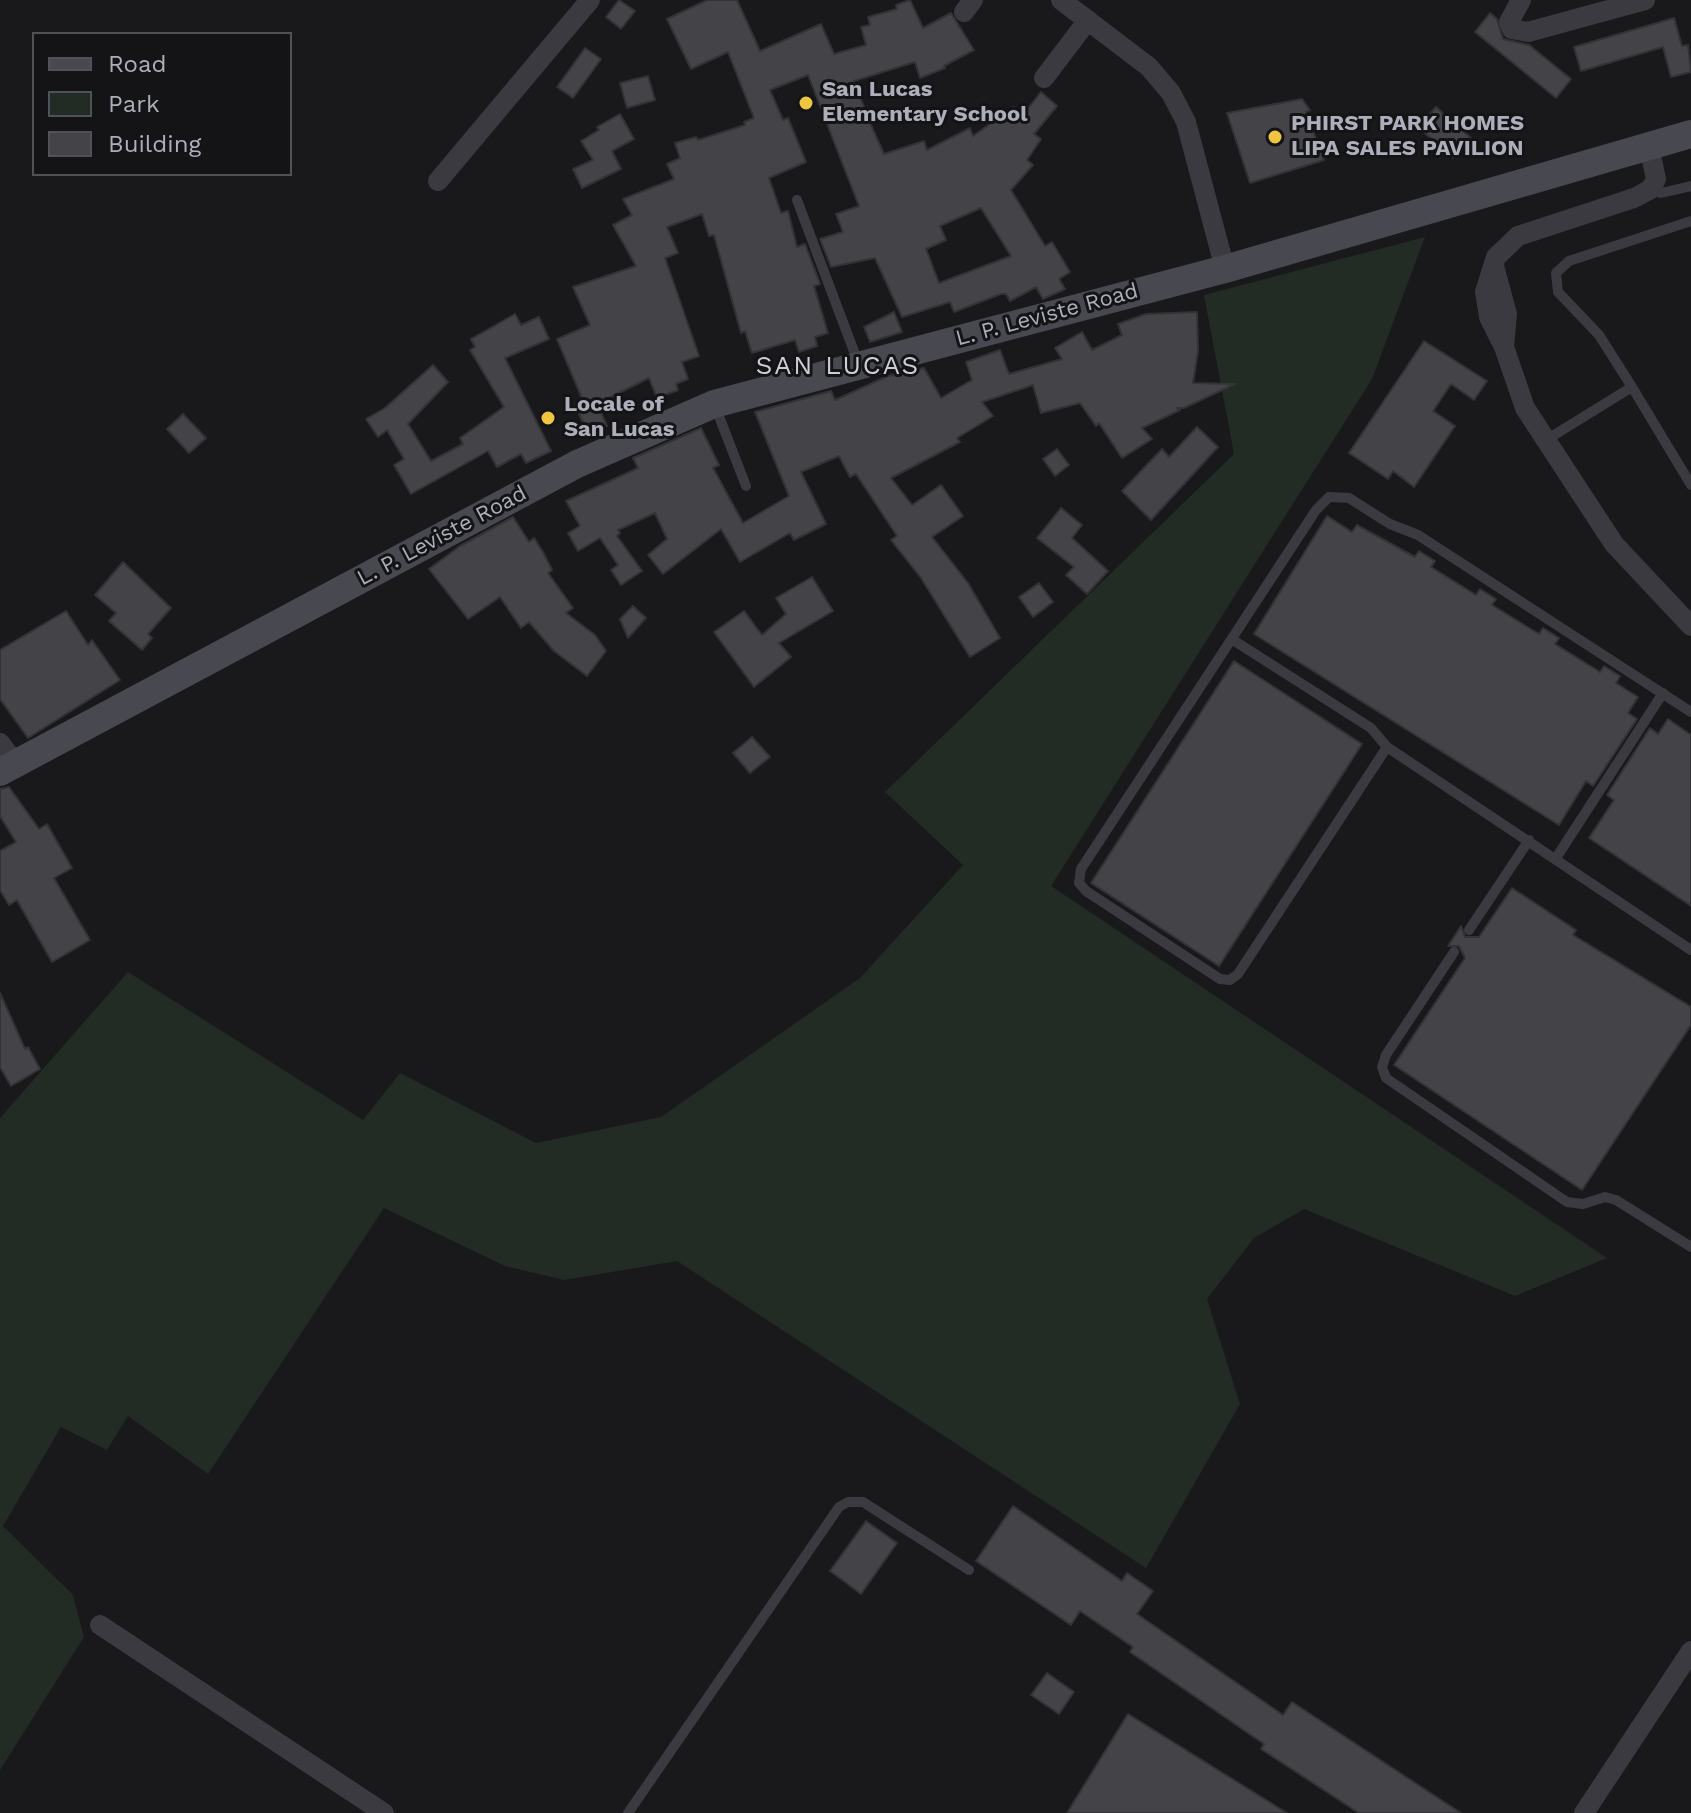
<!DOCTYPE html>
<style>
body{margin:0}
#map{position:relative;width:1691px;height:1813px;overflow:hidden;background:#19191b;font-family:"Work Sans",sans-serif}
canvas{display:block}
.legend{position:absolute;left:32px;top:32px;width:260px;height:144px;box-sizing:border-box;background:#141416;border:2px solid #515258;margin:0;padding:10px 14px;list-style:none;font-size:24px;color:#acaeba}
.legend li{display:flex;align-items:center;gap:16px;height:40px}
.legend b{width:40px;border:2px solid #515258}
</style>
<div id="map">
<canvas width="1691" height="1813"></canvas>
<ul class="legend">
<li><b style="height:10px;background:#484950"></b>Road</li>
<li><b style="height:22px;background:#232b25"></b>Park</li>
<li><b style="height:22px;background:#434348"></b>Building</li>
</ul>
</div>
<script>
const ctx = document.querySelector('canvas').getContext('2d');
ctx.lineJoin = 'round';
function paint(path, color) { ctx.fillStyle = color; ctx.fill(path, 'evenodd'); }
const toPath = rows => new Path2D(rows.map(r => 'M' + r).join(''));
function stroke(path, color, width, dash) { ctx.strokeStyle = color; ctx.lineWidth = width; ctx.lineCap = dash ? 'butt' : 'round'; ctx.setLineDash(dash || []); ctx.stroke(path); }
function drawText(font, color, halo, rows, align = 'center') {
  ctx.font = font + ' "Work Sans",sans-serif'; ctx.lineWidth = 6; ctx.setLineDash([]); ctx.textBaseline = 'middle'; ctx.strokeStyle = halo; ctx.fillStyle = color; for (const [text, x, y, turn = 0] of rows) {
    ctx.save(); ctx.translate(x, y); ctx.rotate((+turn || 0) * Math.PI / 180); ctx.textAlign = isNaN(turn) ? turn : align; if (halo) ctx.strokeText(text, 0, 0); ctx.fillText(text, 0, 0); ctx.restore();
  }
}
const green = toPath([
 [1425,237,1372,379,1051,886,1607,1258,1515,1296,1304,1209,1254,1238,1207,1299,1240,1404,1146,1568,677,1261,564,1280,505,1266,384,1208,208,1474,128,1416,107,1450,61,1427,3,1526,73,1595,84,1637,0,1770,0,1118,128,972,363,1120,400,1073,536,1143,661,1117,860,978,963,865,885,792,1234,454,1204,295]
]);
const building = toPath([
 [619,0,635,11,621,29,606,17,619,0],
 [707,0,737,0,760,51,821,24,834,54,866,45,861,27,870,25,868,17,897,9,896,5,910,0,923,28,951,13,974,50,944,66,945,68,920,78,915,62,854,81,870,123,884,154,924,141,927,150,970,128,973,136,1014,107,1021,117,1041,92,1057,106,1034,134,1041,139,1027,160,1033,165,1011,190,1045,246,1052,242,1070,272,1059,279,1065,289,1043,299,1036,287,1010,301,1006,294,1001,294,954,312,950,302,902,317,875,258,831,267,820,239,843,232,836,214,859,206,808,75,770,90,783,120,788,118,806,162,769,178,781,213,788,211,797,247,805,244,819,281,820,284,814,286,828,333,815,337,817,346,799,352,795,340,752,353,745,331,741,333,714,235,709,236,702,214,667,227,678,253,665,258,699,356,682,362,688,379,676,384,678,390,657,398,649,378,597,404,607,426,588,434,575,405,583,401,557,339,590,325,573,287,636,266,613,225,632,215,623,199,674,179,667,164,680,158,675,143,696,137,698,140,745,125,744,122,754,118,728,52,691,69,667,19,707,0],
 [981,208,1011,256,939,283,926,249,946,240,940,226,981,208],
 [1490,13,1497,19,1503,39,1529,45,1571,79,1556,98,1475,32,1490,13],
 [1674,18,1682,46,1688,45,1691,72,1671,77,1663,47,1581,71,1574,47,1674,18],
 [585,48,601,59,573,98,557,87,585,48],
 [648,76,655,100,627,108,620,83,648,76],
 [1302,99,1310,110,1306,112,1324,160,1250,183,1227,113,1302,99],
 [1436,107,1471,138,1453,158,1418,127,1436,107],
 [620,114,634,139,612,151,621,169,582,188,573,169,593,160,581,141,599,130,597,127,620,114],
 [894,312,902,332,870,342,864,327,894,312],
 [1197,312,1198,351,1193,383,1235,384,1184,408,1177,408,1180,410,1142,428,1152,439,1122,458,1099,423,1096,426,1080,403,1041,413,1033,385,982,402,993,416,957,438,960,442,891,478,912,505,941,485,963,516,932,537,968,583,1000,638,970,657,921,578,891,540,897,536,856,474,850,477,839,456,801,472,826,524,794,540,790,533,740,562,721,529,663,574,648,555,667,539,655,513,618,530,620,533,617,536,642,571,621,585,611,570,618,565,600,538,578,551,568,533,580,526,566,501,638,468,633,458,701,428,719,465,713,468,743,523,789,496,755,412,831,391,835,400,888,376,924,368,941,398,972,380,966,362,1000,350,1009,374,1062,359,1055,348,1082,332,1092,350,1122,335,1118,324,1146,314,1197,312],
 [515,314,521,325,539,317,549,339,505,358,551,451,526,463,521,454,497,467,488,451,411,494,394,465,404,459,387,430,378,437,366,419,385,408,433,365,448,382,408,424,431,461,463,444,460,438,504,407,470,350,475,347,471,339,515,314],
 [1424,341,1487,381,1474,400,1451,384,1433,411,1455,426,1414,487,1393,471,1388,479,1349,453,1424,341],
 [183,414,206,438,189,453,167,429,183,414],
 [1197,427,1218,447,1151,520,1122,491,1162,449,1169,457,1197,427],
 [1057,449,1069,465,1055,476,1043,459,1057,449],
 [1061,508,1082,525,1072,538,1108,571,1087,594,1066,575,1074,567,1037,538,1061,508],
 [1327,516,1352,532,1357,525,1415,557,1419,551,1435,561,1431,567,1476,595,1480,589,1496,599,1492,605,1539,634,1543,628,1559,638,1555,644,1600,672,1604,666,1620,676,1616,683,1638,697,1628,713,1637,719,1593,786,1586,781,1559,825,1254,634,1327,516],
 [513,517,529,542,534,538,543,552,552,570,548,573,573,608,566,613,595,635,606,651,587,676,554,651,529,622,521,628,500,597,468,619,429,569,460,546,513,517],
 [123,562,171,608,148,634,152,638,142,650,109,621,116,613,95,595,123,562],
 [812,577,833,611,779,643,791,657,754,687,714,632,744,611,762,635,786,614,776,598,812,577],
 [1039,583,1053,602,1033,617,1019,597,1039,583],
 [633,606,646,618,628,638,620,619,633,606],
 [66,611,88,645,92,640,120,680,28,738,0,699,0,650,66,611],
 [1234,661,1362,744,1219,966,1091,883,1234,661],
 [1668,719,1691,735,1691,906,1589,838,1614,800,1607,795,1650,728,1658,734,1668,719],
 [752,737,770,757,750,773,733,753,752,737],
 [9,787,39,829,47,824,72,868,54,878,90,940,52,962,17,900,9,905,0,890,0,851,16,842,0,816,0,789,9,787],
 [1512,888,1576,930,1573,935,1691,1007,1691,1025,1582,1190,1394,1065,1465,958,1459,946,1448,946,1461,926,1465,937,1479,937,1512,888],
 [0,993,25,1049,28,1047,40,1069,11,1086,0,1067,0,993],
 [1013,1506,1122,1581,1127,1573,1153,1591,1137,1614,1283,1715,1292,1702,1461,1813,1359,1813,1261,1749,1264,1744,1130,1652,1133,1647,1080,1611,1071,1625,976,1561,1013,1506],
 [866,1521,897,1543,861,1594,830,1571,866,1521],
 [1047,1673,1074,1692,1059,1714,1031,1695,1047,1673],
 [1128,1714,1287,1813,1067,1813,1128,1714]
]);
const lane = toPath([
 [1651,189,1661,193,1691,186],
 [797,200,858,362],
 [1632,387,1599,335,1558,292,1556,273,1569,261,1691,221],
 [715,406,746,486],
 [1546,440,1632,387,1691,485],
 [1233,640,1371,728,1387,747,1691,950],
 [1387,747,1238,974,1230,980,1220,979,1086,891,1079,883,1081,869,1316,510,1329,497,1349,498,1390,524,1418,535,1691,712],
 [1556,858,1663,693],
 [1469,930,1529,840],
 [1454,952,1386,1055,1382,1067,1386,1078,1567,1202,1583,1204,1605,1197,1616,1200,1691,1247],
 [628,1813,839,1507,848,1502,863,1502,969,1570]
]);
const street = toPath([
 [1061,0,1149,67,1171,93,1186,122,1225,269],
 [1521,0,1509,22,1512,29,1528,32,1645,0],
 [964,12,973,0],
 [1044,78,1088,20],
 [1649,146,1656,179,1651,189,1634,198,1518,236,1496,257,1485,292,1489,317,1504,347,1525,408,1614,544,1691,626],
 [438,181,590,0],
 [1494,266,1507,314,1504,347],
 [0,743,16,764],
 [100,1625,384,1813],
 [1584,1813,1691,1651]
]);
const secondary = toPath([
 [0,772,577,464,714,404,1225,269,1691,134]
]);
const markers = [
 [806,103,8,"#edc53e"],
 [1275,137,8,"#edc53e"],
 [548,418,8,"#edc53e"]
];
const poiNames = [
 ["San Lucas",822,90],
 ["Elementary School",822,115],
 ["PHIRST PARK HOMES",1291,124],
 ["LIPA SALES PAVILION",1291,149],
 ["Locale of",564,405],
 ["San Lucas",564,430]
];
const streetNames = [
 ["L. P. Leviste Road",1047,315,-15],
 ["L. P. Leviste Road",442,536,-28]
];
const quarterNames = [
 ["SAN LUCAS",838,366]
];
paint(green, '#232b25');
paint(building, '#434348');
stroke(building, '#333337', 2);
stroke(lane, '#3a3a40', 10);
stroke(street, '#3a3a40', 20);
stroke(secondary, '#484950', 28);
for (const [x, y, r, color] of markers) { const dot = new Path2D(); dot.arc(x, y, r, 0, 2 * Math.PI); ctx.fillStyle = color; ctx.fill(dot); stroke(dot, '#141416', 3); }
drawText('bold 22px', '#acaeba', '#141416', poiNames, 'left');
drawText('22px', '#acaeba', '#141416', streetNames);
ctx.letterSpacing = '2px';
drawText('26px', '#ccced6', '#141416', quarterNames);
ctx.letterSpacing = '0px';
</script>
